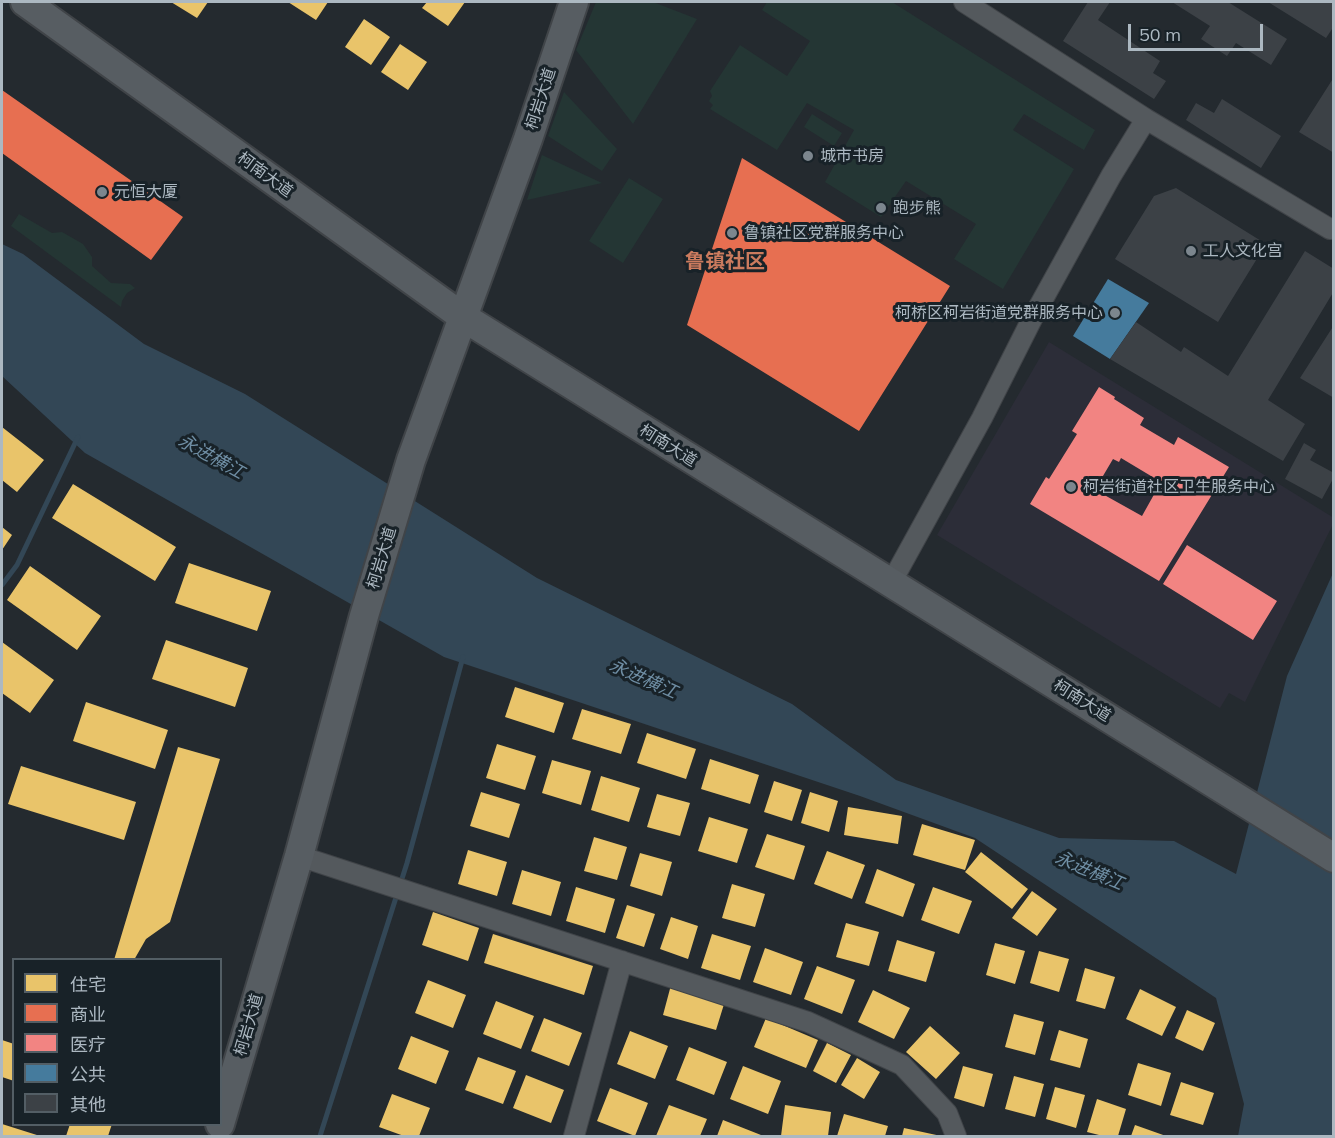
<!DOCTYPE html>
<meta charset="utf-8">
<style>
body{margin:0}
#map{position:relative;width:1335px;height:1138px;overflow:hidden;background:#242a2f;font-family:Mulish,"Noto Sans SC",sans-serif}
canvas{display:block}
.frame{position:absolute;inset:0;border:3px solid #acb8c1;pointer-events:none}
.legend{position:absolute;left:12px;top:958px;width:210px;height:168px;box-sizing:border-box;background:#182228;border:2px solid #535e65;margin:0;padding:8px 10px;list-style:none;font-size:18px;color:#acb8c1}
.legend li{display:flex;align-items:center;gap:12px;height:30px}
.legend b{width:30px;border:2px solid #535e65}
.scale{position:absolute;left:1128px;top:24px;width:135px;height:27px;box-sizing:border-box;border:3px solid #acb8c1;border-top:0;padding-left:8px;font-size:18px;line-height:21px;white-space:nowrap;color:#acb8c1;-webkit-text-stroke:4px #182228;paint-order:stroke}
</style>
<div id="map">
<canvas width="1335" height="1138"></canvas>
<div class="frame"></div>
<ul class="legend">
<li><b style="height:16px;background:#e9c46a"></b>住宅</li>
<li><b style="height:16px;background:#e76f51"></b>商业</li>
<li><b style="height:16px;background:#f28482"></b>医疗</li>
<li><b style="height:16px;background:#457b9d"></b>公共</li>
<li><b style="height:16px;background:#3c4146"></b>其他</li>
</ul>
<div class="scale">50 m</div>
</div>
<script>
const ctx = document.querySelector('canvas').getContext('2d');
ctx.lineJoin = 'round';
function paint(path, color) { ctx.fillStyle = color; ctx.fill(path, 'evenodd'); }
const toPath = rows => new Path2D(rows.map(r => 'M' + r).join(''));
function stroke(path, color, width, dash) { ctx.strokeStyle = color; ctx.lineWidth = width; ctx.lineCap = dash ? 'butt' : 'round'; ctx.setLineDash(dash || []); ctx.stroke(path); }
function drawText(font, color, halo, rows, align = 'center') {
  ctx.font = font + ' Mulish,"Noto Sans SC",sans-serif'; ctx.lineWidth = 6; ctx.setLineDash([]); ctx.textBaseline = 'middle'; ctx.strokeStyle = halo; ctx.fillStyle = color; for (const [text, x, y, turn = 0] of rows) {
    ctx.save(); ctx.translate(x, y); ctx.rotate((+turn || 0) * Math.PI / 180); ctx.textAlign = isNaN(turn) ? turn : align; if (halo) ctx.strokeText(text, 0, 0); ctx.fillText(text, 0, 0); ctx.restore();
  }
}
const medical = toPath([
 [1049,342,1334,518,1333,524,1245,702,1229,693,1220,708,937,535]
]);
const green = toPath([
 [596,2,653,2,697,19,633,124,576,50],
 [767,2,892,2,1095,130,1084,150,1024,114,1013,130,1074,169,1003,289,954,259,976,224,906,181,881,217,825,182,854,130,807,103,777,150,710,109,713,105,709,101,712,96,710,91,740,45,787,76,810,41,762,10],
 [564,92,617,149,602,171,548,136],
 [812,114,842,133,834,146,804,127],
 [542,155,602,183,527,200],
 [629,178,663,199,623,263,589,241],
 [19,214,52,233,62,232,83,244,92,257,92,266,111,283,130,284,135,288,127,293,122,301,121,307,11,226]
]);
const water = toPath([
 [2,244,23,254,144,344,245,394,537,578,792,704,896,780,1059,838,1174,841,1236,874,1287,676,1333,573,1333,1136,1238,1136,1244,1104,1216,998,975,838,860,796,444,657,85,453,2,376]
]);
const homes = toPath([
 [171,2,208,2,197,18],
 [288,2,328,2,316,20],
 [427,2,465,2,448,26,422,8],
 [364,19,390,37,371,65,345,47],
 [400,44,427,62,408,90,381,72],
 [2,427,44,460,17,492,2,480],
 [73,484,176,547,155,581,52,518],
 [2,527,12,535,2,550],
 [189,563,271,591,257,631,175,603],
 [30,566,101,616,77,650,7,600],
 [166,640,248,668,235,707,152,679],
 [2,642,54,680,30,713,2,693],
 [515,687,564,703,554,733,505,717],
 [86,702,168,730,155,769,73,741],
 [582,709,631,724,621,754,572,739],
 [647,733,696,749,686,779,637,763],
 [497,744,536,756,525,790,486,778],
 [178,747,220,759,170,922,146,939,134,960,114,960],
 [710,759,759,775,750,804,701,789],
 [552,760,591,771,581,805,542,793],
 [21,766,136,802,124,840,8,804],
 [601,776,640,788,629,822,591,810],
 [774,781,802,790,792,821,764,812],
 [481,792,520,804,509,838,470,826],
 [810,792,838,801,829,832,801,823],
 [657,794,690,803,680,836,647,827],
 [848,807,902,816,898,844,844,835],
 [709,817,748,829,737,863,698,851],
 [922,824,975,840,965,870,913,855],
 [767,834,805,846,794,880,755,867],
 [594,837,627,847,617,880,584,871],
 [468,850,507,862,497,896,458,884],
 [827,851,865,865,852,899,814,884],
 [981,852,1028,889,1012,909,965,872],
 [640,853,672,862,662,896,630,886],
 [877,869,915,884,903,917,865,903],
 [522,870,561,882,551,916,512,904],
 [732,884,765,894,755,927,722,918],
 [576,887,615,899,605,933,566,921],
 [933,887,972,901,959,934,921,920],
 [1032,891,1057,909,1037,936,1012,918],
 [627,905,655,914,644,947,616,938],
 [433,912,479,928,468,961,422,945],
 [671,917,698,926,688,959,660,949],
 [846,923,879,932,869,966,836,957],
 [493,934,593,966,584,995,484,963],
 [712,934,751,946,740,980,701,968],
 [897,940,935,952,926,982,888,971],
 [995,943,1025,951,1015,984,986,975],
 [765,948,803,962,791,995,753,982],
 [1039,951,1069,959,1059,992,1030,983],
 [817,966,855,980,842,1014,804,999],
 [1085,968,1115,977,1105,1009,1076,1001],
 [428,980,466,995,453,1028,415,1013],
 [671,985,725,1001,716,1030,663,1015],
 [1140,989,1176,1007,1162,1036,1126,1019],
 [873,990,910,1008,894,1039,858,1022],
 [496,1001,534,1016,521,1049,483,1034],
 [1187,1010,1215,1023,1203,1051,1175,1038],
 [1014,1014,1044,1022,1035,1055,1005,1047],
 [544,1018,582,1033,569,1066,531,1051],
 [766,1018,818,1040,806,1068,754,1047],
 [930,1026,960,1053,936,1079,906,1052],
 [1059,1030,1088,1039,1080,1068,1050,1060],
 [630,1031,668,1046,655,1079,617,1064],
 [411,1036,449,1051,436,1084,398,1069],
 [2,1040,14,1044,14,1081,2,1077],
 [827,1043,851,1055,836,1083,813,1071],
 [689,1047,727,1062,714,1095,676,1080],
 [478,1057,516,1071,503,1104,465,1090],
 [857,1058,880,1072,864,1099,841,1085],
 [1138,1063,1171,1073,1161,1106,1128,1095],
 [743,1066,781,1081,768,1114,730,1099],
 [963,1066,993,1074,984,1107,954,1098],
 [526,1075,564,1090,551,1123,513,1108],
 [1014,1076,1044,1084,1035,1117,1005,1109],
 [1181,1082,1214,1093,1203,1125,1170,1115],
 [1055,1087,1085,1095,1076,1128,1046,1119],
 [610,1088,648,1103,635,1136,597,1121],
 [392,1094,430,1108,419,1136,404,1136,379,1127],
 [1097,1099,1126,1109,1118,1136,1103,1136,1087,1132],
 [669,1105,707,1119,700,1136,656,1136],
 [785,1105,831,1112,828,1136,781,1136],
 [844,1114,888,1126,885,1136,837,1136],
 [723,1120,761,1135,760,1136,717,1136],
 [2,1124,40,1136,2,1136],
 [70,1124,112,1124,108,1136,66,1136],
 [1135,1125,1166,1136,1131,1136],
 [904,1128,941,1136,902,1136]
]);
const shops = toPath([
 [2,90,183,217,151,260,2,153],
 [742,158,950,286,859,431,687,325]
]);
const health = toPath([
 [1099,387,1115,397,1114,399,1144,418,1140,425,1174,445,1178,437,1229,467,1159,581,1030,504,1046,477,1049,479,1077,434,1072,431],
 [1121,458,1161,482,1142,516,1099,492,1104,483,1100,481,1113,459,1119,462],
 [1187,545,1277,601,1253,640,1163,584]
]);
const public = toPath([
 [1108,279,1149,303,1110,359,1073,336]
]);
const stream = toPath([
 [2,585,17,565,78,437],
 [320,1136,407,863,463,657]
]);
const building = toPath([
 [1088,2,1110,2,1098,20,1160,61,1153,73,1166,81,1154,99,1063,41],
 [1172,2,1228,2,1287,39,1271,65,1236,43,1227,56,1201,39,1210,26],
 [1268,2,1331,2,1334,3,1334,26,1326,38],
 [1334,77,1334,153,1299,132],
 [1222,99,1281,136,1261,168,1186,120,1196,103,1214,113],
 [1176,188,1266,244,1218,322,1115,259,1154,196],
 [1305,251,1334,269,1334,291,1268,400,1305,424,1283,461,1110,359,1136,322,1181,352,1184,347,1228,376],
 [1334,325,1334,398,1300,378],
 [1304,443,1316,450,1310,460,1334,473,1334,477,1322,499,1285,479]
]);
const street = toPath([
 [964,2,1146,119,1330,229],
 [891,583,982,418,1032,319,1111,176,1146,119],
 [299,856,808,1022,902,1065,947,1113,956,1136],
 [574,1136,622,961]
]);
const secondary = toPath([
 [25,2,463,317,1334,858],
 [220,1124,299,856,364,616,411,460,528,139,574,2]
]);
const markers = [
 [808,156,6,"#7c868e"],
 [102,192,6,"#7c868e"],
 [881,208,6,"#7c868e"],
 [732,233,6,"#7c868e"],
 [1191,251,6,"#7c868e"],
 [1115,313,6,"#7c868e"],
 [1071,487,6,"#7c868e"]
];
const streetNames = [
 ["柯岩大道",541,99,-72],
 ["柯南大道",265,175,36],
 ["柯南大道",668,446,32],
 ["柯岩大道",382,558,-73],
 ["柯南大道",1082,701,32],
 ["柯岩大道",249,1025,-74]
];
const poiNames = [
 ["城市书房",820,156],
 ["元恒大厦",114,192],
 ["跑步熊",893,208],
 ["鲁镇社区党群服务中心",744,233],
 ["工人文化宫",1203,251],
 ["柯桥区柯岩街道党群服务中心",1103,313,"right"],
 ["柯岩街道社区卫生服务中心",1083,487]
];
const waterNames = [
 ["永进横江",211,457,29],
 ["永进横江",643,679,24],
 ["永进横江",1089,871,23]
];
const quarterNames = [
 ["鲁镇社区",725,262]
];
paint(medical, '#2c2d38');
paint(green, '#243634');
paint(water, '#334756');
paint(homes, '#e9c46a');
paint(shops, '#e76f51');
paint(health, '#f28482');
paint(public, '#457b9d');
stroke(stream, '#334756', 5);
paint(building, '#3c4146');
stroke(street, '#404448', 22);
stroke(secondary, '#404448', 32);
stroke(street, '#54595d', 20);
stroke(secondary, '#575d62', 28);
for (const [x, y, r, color] of markers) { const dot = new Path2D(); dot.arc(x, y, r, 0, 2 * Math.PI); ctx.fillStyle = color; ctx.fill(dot); stroke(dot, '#182228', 2); }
drawText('16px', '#acb8c1', '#182228', streetNames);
drawText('16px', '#acb8c1', '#182228', poiNames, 'left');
drawText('italic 18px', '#6f8ea4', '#182228', waterNames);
drawText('bold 20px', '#cb7b5e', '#182228', quarterNames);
</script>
